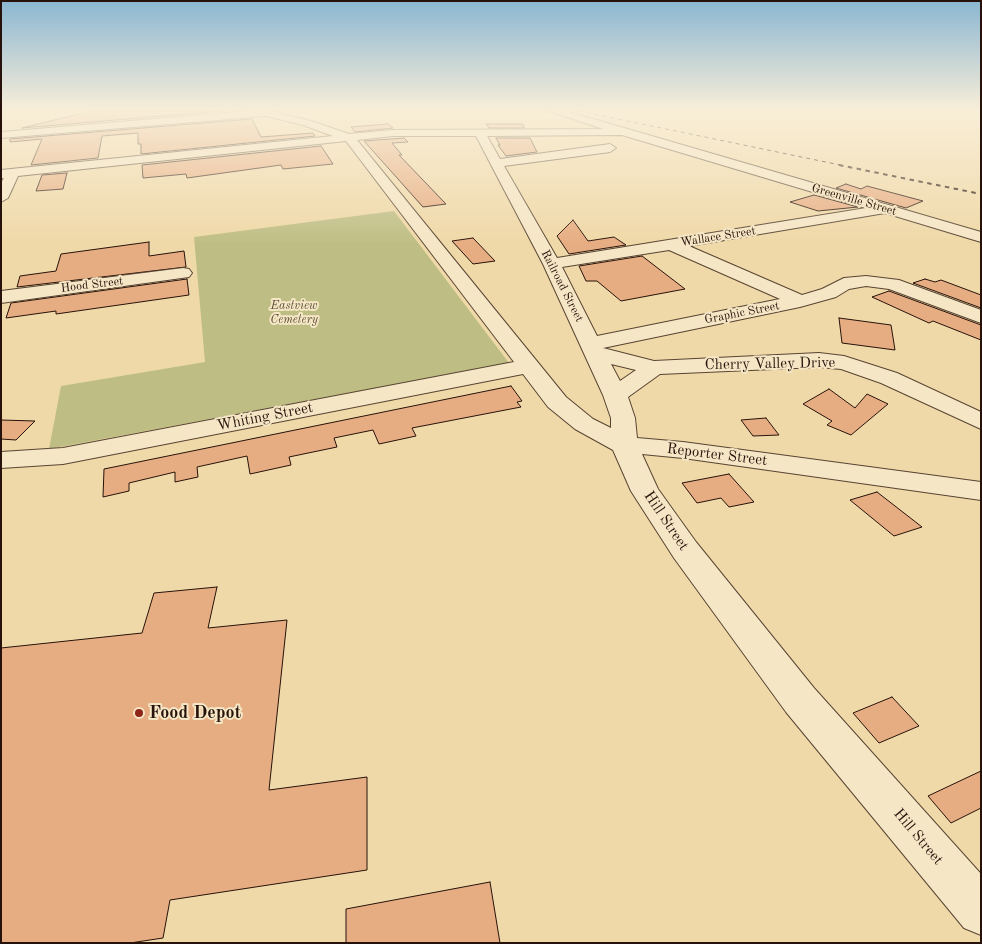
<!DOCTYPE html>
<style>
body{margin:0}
#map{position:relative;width:982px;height:944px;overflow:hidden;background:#f0d9a8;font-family:"Old Standard TT",serif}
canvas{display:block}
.frame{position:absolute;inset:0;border:2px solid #26120a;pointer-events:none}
</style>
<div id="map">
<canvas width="982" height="944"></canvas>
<div class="frame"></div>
</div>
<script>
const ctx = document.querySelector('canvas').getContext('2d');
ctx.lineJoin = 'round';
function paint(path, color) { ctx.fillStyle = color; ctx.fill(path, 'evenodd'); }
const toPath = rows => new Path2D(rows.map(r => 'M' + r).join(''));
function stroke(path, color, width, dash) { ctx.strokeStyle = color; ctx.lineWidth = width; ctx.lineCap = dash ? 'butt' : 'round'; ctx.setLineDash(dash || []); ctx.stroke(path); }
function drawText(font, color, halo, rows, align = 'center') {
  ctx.font = font + ' "Old Standard TT",serif'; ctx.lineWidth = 4; ctx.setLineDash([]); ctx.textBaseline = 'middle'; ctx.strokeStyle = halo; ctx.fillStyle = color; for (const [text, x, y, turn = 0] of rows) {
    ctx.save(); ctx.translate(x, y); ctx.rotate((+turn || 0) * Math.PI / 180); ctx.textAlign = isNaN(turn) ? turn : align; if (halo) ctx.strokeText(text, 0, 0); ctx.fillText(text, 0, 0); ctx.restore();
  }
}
const green = toPath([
 [394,211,509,363,49,449,61,386,205,362,194,237]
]);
const building = toPath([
 [91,111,221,111,22,128,91,111],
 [252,119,261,137,313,133,315,136,141,154,141,144,138,144,138,133,102,136,98,158,31,165,42,139,10,142,10,139,252,119],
 [388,124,393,128,355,132,351,127,388,124],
 [486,124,523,124,524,128,489,128,486,124],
 [404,138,408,142,392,143,402,155,399,155,446,204,423,207,364,141,404,138],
 [496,138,530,138,537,152,506,156,498,145,500,145,496,138],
 [321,146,333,164,283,169,281,165,187,178,186,174,143,178,142,165,321,146],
 [67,173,63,189,36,191,42,175,67,173],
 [846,184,861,189,867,186,923,201,906,208,836,188,846,184],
 [814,195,858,207,818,211,790,202,814,195],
 [573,220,588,241,614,237,626,245,569,254,557,236,573,220],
 [473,238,495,261,473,264,452,241,473,238],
 [149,242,149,256,184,251,186,267,17,287,20,276,56,271,61,254,149,242],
 [642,256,685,289,621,301,597,281,586,281,579,266,642,256],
 [187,279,189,295,56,314,56,311,6,318,11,303,187,279],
 [925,279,935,282,941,280,981,295,981,308,913,283,925,279],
 [889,291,981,325,981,340,933,321,929,323,872,297,889,291],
 [839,318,891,325,895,350,842,343,839,318],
 [511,386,522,401,517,402,521,407,412,428,416,436,379,444,373,430,334,438,337,447,289,457,291,465,250,474,247,456,197,467,198,477,175,482,175,472,129,483,129,491,103,497,104,469,511,386],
 [829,389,855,408,867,394,888,404,851,435,827,425,832,421,803,404,829,389],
 [766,418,779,435,753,436,741,420,766,418],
 [1,420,35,421,16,440,1,439,1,420],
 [729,474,754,502,729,507,721,498,697,503,682,483,729,474],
 [877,492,922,527,894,536,850,500,877,492],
 [217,587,208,628,287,620,269,790,367,777,367,870,170,900,163,938,130,943,1,943,1,648,142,633,154,593,217,587],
 [892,697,919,726,879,743,853,713,892,697],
 [981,771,981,808,951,823,928,796,981,771],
 [490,882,500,943,346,943,346,909,490,882]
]);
const minor = toPath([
 [248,111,272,111,311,121,349,134,393,130,603,129,549,111,566,111,981,232,981,242,885,213,689,246,802,295,822,289,844,278,866,276,899,280,981,310,981,323,889,289,866,286,849,289,836,297,800,307,603,348,654,361,819,353,844,356,897,373,981,412,981,429,881,383,841,369,819,367,660,374,628,397,635,418,637,438,683,442,981,482,981,500,683,458,642,454,658,489,696,542,814,688,981,874,981,935,964,928,786,712,674,558,631,491,613,450,575,429,548,407,523,374,63,464,1,468,1,452,63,448,514,362,346,141,18,176,8,198,1,202,1,183,4,178,1,178,1,170,333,136,303,125,266,116,1,138,1,132,248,111],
 [622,135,866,208,557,258,504,166,610,152,616,148,610,144,500,159,487,136,622,135],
 [393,136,476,136,543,264,603,395,611,418,611,428,593,419,566,397,357,140,393,136],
 [669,250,780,299,597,336,562,267,669,250],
 [611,364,636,370,620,381,611,364],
 [183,268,189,269,192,273,189,277,1,303,1,291,183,268]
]);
const railFar1 = toPath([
 [579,111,845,166]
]);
const rail = toPath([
 [839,165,981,194]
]);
const markers = [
 [139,713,5,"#8f2418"]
];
const farStreetnames = [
 ["Greenville Street",854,200,16],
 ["Wallace Street",718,237,-9],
 ["Hood Street",92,285,-7],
 ["Railroad Street",562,286,63],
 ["Graphic Street",742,313,-11]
];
const farParknames = [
 ["Eastview",294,306],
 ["Cemetery",294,320]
];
const streetNames = [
 ["Cherry Valley Drive",770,364,-1],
 ["Whiting Street",265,417,-11],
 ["Reporter Street",717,455,7],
 ["Hill Street",666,521,56],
 ["Hill Street",918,837,50]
];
const nearPoinames = [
 ["Food Depot",149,713]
];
paint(green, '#bebe84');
paint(building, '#e7ad82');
stroke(building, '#26120a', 1);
stroke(minor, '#584432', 2);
paint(minor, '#f5e6c6');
stroke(railFar1, '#26120a', 1, [4, 4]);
stroke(rail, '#26120a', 2, [4.5, 4.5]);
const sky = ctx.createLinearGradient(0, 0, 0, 244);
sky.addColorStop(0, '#8ab6d2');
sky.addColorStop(0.45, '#f8eed8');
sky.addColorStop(1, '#f8eed800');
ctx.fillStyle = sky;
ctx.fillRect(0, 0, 982, 244);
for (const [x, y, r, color] of markers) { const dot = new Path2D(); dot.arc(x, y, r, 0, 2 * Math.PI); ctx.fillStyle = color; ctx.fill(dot); stroke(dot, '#f5e6c6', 2); }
drawText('12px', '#26120a', '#f5e6c6', farStreetnames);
drawText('italic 12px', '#5b4e35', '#f5e6c6', farParknames);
drawText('15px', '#26120a', '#f5e6c6', streetNames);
drawText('bold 18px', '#26120a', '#f5e6c6', nearPoinames, 'left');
</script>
